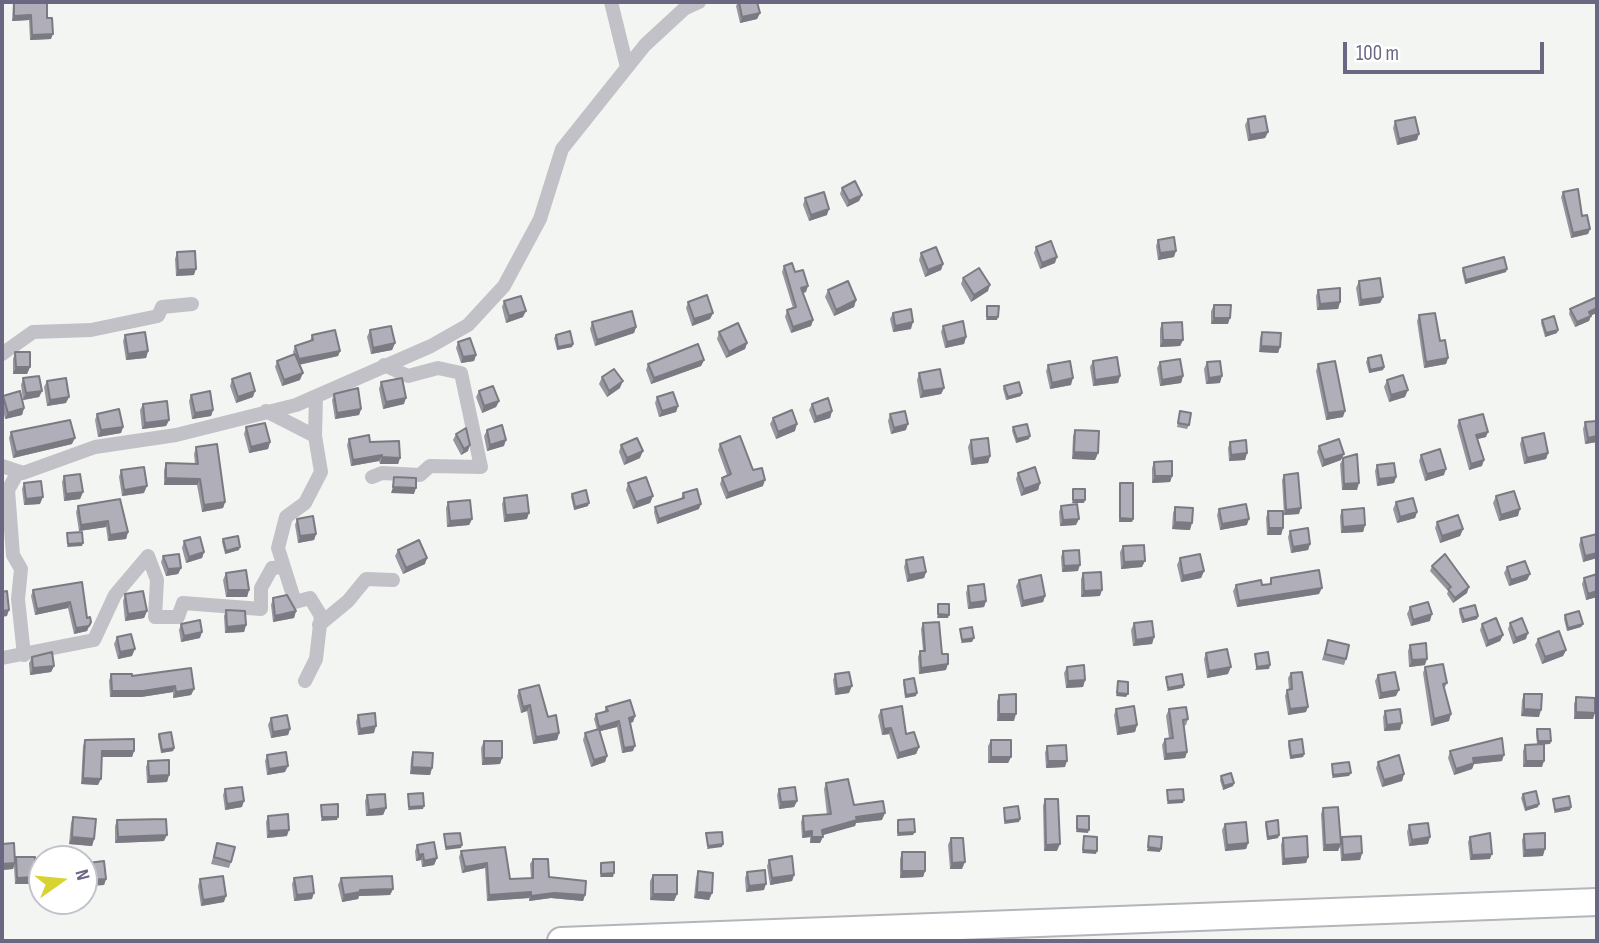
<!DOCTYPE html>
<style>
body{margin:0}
#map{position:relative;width:1599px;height:943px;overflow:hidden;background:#f3f5f2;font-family:"Sofia Sans Condensed",sans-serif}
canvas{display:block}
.frame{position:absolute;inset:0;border:4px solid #6b6681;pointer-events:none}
.north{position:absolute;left:28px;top:845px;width:70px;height:70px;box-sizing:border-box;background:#fff;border:2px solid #c4c2cd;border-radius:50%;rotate:75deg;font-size:19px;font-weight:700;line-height:28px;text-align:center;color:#6b6681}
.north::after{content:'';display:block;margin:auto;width:24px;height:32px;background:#d7d330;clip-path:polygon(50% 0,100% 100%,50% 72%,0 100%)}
.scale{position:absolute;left:1343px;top:42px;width:201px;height:32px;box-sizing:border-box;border:4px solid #6b6681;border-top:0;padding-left:9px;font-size:21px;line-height:24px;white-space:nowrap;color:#6b6681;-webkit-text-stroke:5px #fff;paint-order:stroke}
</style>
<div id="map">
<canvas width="1599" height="943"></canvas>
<div class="frame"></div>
<div class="north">N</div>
<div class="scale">100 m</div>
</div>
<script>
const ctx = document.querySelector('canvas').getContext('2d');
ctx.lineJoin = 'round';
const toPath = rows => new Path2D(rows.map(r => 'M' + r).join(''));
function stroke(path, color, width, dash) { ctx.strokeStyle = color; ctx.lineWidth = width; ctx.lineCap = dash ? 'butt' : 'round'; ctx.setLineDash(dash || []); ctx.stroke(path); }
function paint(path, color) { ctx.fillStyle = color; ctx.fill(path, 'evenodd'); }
const street = toPath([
 [611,2,627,67],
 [2,354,33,332,91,330,158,316,162,307,192,304],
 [266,411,315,436],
 [2,466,23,473,95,447,176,435,296,405,431,346,468,325,504,286,540,219,562,149,645,45,684,9,699,2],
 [18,472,8,490,13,555,21,569,18,599,24,655],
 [372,477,382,473,420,475,430,466,481,467,461,373,438,368,408,376,384,365],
 [319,625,348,601,366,579,393,580],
 [2,658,94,640,115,595,148,556,157,580,155,617,178,617,183,603,261,609,261,588,272,568,284,567],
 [305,681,316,659,321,616,310,598,295,602,278,548,286,517,305,503,321,472,315,436,316,396]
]);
const highway = toPath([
 [561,941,1597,902]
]);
const wall = toPath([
 [13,2,47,2,47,18,51,39,30,40,29,20,12,21],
 [738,2,757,2,760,13,757,19,740,23,736,6],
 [1248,119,1268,132,1265,138,1248,141,1245,125],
 [1395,121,1417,140,1397,145,1393,128],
 [842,188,862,195,859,201,847,207,840,194],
 [1563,192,1582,216,1590,229,1588,234,1571,238,1561,197],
 [805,198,827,215,809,221,803,205],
 [1158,240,1174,257,1158,260,1156,246],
 [1036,247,1055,263,1040,269,1034,253],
 [177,252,194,275,176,276,175,259],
 [921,253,943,264,941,270,925,277,919,260],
 [784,266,795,272,806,292,803,293,813,320,811,326,791,333,785,317,787,310,793,308,782,272],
 [1463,268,1506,272,1465,284,1462,271],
 [963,278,988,291,971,302,961,284],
 [1359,281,1383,297,1380,303,1359,306,1356,288],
 [828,290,856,300,854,307,834,316,825,297],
 [1318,290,1340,302,1338,309,1317,310,1316,296],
 [1597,297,1597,313,1591,315,1589,321,1575,327,1569,314,1570,309],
 [504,301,523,317,506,323,502,307],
 [688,302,713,313,710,319,692,326,686,308],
 [1214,305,1228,324,1211,324,1211,311],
 [893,313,911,329,893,332,890,319],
 [1419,315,1440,341,1448,358,1446,364,1424,368,1417,321],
 [1542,320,1557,333,1545,337,1541,323],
 [592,322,636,327,634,333,595,346,590,329],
 [1162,323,1183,340,1180,346,1160,347,1160,329],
 [943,326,966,337,964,344,945,348,941,332],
 [370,330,395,343,392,350,371,354,367,337],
 [719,332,747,343,745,349,726,358,717,339],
 [1262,332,1280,347,1278,353,1259,352,1260,338],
 [125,335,148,351,146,358,126,360,123,341],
 [312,335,340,351,338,356,299,365,300,380,282,386,275,367,277,361,294,355,293,352,295,346,310,341],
 [556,335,573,344,572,347,557,350,554,338],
 [458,342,476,355,474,361,461,363,456,348],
 [15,352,30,367,27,374,13,374,13,359],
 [1368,358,1384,367,1383,370,1369,373,1366,362],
 [704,360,701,366,651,384,646,370,648,364],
 [1093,361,1120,376,1118,383,1093,386,1090,367],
 [1160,362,1183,376,1181,383,1160,386,1157,368],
 [1207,362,1220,383,1206,384,1204,369],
 [1318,364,1343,417,1326,420,1316,371],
 [1048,365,1071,385,1050,389,1046,371],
 [919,373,944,388,941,394,920,398,917,380],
 [602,377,620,388,607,397,599,384],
 [23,378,42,391,39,397,23,400,21,385],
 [232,379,253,397,236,403,230,386],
 [1387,380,1405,397,1389,402,1384,387],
 [47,381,66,403,47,406,44,387],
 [381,382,404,404,383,409,379,389],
 [1004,386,1021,396,1006,400,1003,389],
 [479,391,499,401,496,407,482,413,476,397],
 [334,394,361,409,359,415,335,419,332,400],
 [191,395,213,410,211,416,192,419,189,401],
 [3,396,24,408,22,415,5,419,2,405],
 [657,397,678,406,676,412,659,417,655,403],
 [143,404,169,420,166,426,142,429,140,410],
 [812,404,832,411,830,418,814,423,809,410],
 [1180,411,1189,425,1187,429,1177,427],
 [97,414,123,427,121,433,98,437,95,420],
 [890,414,906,430,891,434,888,421],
 [773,418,795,431,776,439,770,424],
 [1459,420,1486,437,1477,439,1482,466,1469,470,1457,426],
 [1597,421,1597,442,1585,444,1583,429,1585,422],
 [246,427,270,442,268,449,249,453,244,434],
 [1013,427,1029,439,1016,443,1012,431],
 [487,430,504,446,487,451,484,436],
 [1075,430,1098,453,1095,460,1072,459,1073,436],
 [11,432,72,444,13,458,9,438],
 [456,434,468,451,461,455,453,440],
 [1522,438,1548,453,1546,459,1524,464,1520,444],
 [349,439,370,442,400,458,398,464,380,464,379,461,351,466,347,445],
 [971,440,990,456,988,463,971,465,968,447],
 [1230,442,1247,453,1245,460,1229,461,1228,448],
 [720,444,753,470,763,486,726,499,720,484,722,478,727,475,718,450],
 [621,445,640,458,624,465,619,452],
 [1319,446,1341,460,1322,467,1317,452],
 [196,447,225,502,223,508,202,512,197,485,164,485,164,470,166,463,195,464,194,454],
 [1421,455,1444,475,1425,481,1419,461],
 [1343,458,1357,490,1342,490,1340,464],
 [1154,462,1172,476,1170,482,1152,483,1152,468],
 [1377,465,1396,477,1394,483,1377,486,1375,471],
 [121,470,144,493,122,496,119,477],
 [1018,473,1040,483,1038,490,1021,496,1016,479],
 [1284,475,1299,514,1284,515,1282,480],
 [64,476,83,492,80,499,64,501,62,482],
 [24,483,40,504,24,505,22,489],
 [628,483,653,496,650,503,633,509,626,490],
 [1120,483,1133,519,1132,522,1119,522,1119,486],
 [683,493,699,509,657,524,654,512,655,507,681,499],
 [572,494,588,506,574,510,571,497],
 [1496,496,1518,516,1499,521,1493,503],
 [504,498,527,519,504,522,502,504],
 [448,502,472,519,469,525,447,527,446,508],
 [1396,502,1417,512,1415,518,1397,523,1393,509],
 [78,506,128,532,126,539,108,541,106,527,79,531,76,512],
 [1061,506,1076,525,1060,526,1059,512],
 [1175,507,1190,530,1172,529,1173,513],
 [1219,509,1247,525,1220,530,1217,515],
 [1342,510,1365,525,1363,532,1341,533,1340,516],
 [1268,511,1283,528,1281,535,1267,535,1266,518],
 [297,519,316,534,314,540,298,543,295,525],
 [1437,522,1463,529,1460,536,1440,543,1435,528],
 [1290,531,1310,544,1308,550,1291,553,1288,537],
 [1597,534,1597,558,1583,562,1579,545,1581,538],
 [223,539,239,550,225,554,222,542],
 [184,541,204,552,202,558,186,563,182,548],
 [1123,546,1142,567,1121,569,1120,552],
 [398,550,425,564,403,574,395,556],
 [1063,551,1078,571,1062,572,1061,557],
 [163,556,181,568,178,574,166,576,161,562],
 [1180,558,1204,571,1201,578,1181,582,1177,565],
 [906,560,926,572,924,578,907,582,904,567],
 [1432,566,1467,593,1453,603,1447,594,1448,591,1430,571],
 [1507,567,1530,574,1527,580,1509,586,1504,573],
 [226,573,249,590,247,597,226,597,223,580],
 [1083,573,1100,596,1081,597,1081,579],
 [1597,574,1597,597,1586,600,1582,584,1584,578],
 [1271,578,1319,594,1237,607,1233,591,1236,585,1269,585],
 [1019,580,1045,596,1043,602,1021,607,1016,586],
 [82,582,87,618,91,622,87,631,74,634,68,608,35,615,31,596,33,590],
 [968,586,986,601,984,607,968,609,966,593],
 [125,594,147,611,144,618,125,621,123,601],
 [273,598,296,611,294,618,273,622,271,605],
 [1410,607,1430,621,1411,626,1407,614],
 [1460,609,1478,616,1477,619,1462,623,1459,612],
 [226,610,246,625,244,632,225,633,224,616],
 [1565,615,1583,624,1581,627,1567,631,1564,619],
 [923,623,942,654,946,670,919,674,918,657,920,651,923,651,921,629],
 [1134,623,1154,637,1152,644,1133,646,1131,630],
 [1510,623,1526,639,1513,644,1508,629],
 [181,624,200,638,181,642,179,630],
 [1482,624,1503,635,1500,641,1486,647,1480,630],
 [117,637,132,656,118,659,114,644],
 [1538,639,1566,650,1563,656,1542,664,1535,645],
 [1328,640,1346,659,1344,665,1322,660],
 [1410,645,1425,665,1409,667,1408,651],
 [1206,653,1228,674,1207,678,1204,659],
 [32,657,54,666,51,672,30,675,29,663],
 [1067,667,1085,680,1083,687,1066,688,1064,673],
 [1425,667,1447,683,1444,689,1449,721,1431,726,1423,673],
 [1291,673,1306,712,1288,715,1285,696,1287,690,1289,690,1288,678],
 [111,674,132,676,194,689,191,695,173,698,173,692,141,697,110,697,109,681],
 [835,674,849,693,835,695,833,680],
 [1378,675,1396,696,1379,699,1375,681],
 [904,680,916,696,905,698,903,683],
 [519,690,559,733,557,740,533,744,527,711,521,713,517,696],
 [1524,694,1539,717,1521,716,1522,700],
 [999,695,1014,721,997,721,997,701],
 [1576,697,1593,719,1574,719,1574,704],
 [606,707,635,716,633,722,630,723,633,751,622,753,617,727,600,731,607,756,605,762,591,767,583,740,585,733,597,730,594,719,596,714,604,712],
 [1116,709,1137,725,1135,732,1117,735,1114,715],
 [1169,709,1188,719,1186,725,1184,726,1187,752,1185,758,1164,760,1162,745,1165,739,1169,738,1166,716],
 [881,710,919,747,916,754,897,759,889,734,882,735,878,716],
 [1385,711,1400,730,1384,731,1383,717],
 [358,715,374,733,358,735,356,722],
 [271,718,290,729,288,735,271,738,268,725],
 [1537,729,1551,741,1550,744,1541,744,1542,767,1523,767,1523,751,1525,745,1537,744,1536,733],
 [159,734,174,748,173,751,161,753,158,737],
 [85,740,134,751,132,757,102,757,98,785,81,784,83,746],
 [991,740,1011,757,1008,763,988,763,988,746],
 [484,741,502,758,500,764,482,765,481,748],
 [1289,741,1304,754,1303,757,1290,759,1288,745],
 [1047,746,1065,767,1046,768,1045,753],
 [1450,751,1502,761,1474,764,1472,769,1454,775,1448,758],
 [413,752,432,768,430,775,410,774,411,759],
 [267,755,285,772,267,775,265,761],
 [148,761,169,775,167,782,147,783,146,767],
 [1378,762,1404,774,1402,781,1382,787,1376,768],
 [1221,776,1234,783,1233,786,1223,790,1220,780],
 [826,783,854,805,882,820,856,823,855,826,822,835,820,843,810,843,810,837,802,838,801,822,803,816,827,815,824,789],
 [225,789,242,807,225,810,223,795],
 [779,789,797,801,794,807,779,809,777,795],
 [1523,794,1538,807,1525,811,1521,798],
 [367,795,386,808,383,815,366,816,365,801],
 [1045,799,1057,851,1044,851,1043,806],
 [1323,808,1340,841,1342,837,1362,853,1360,860,1341,861,1340,846,1338,851,1323,851,1321,814],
 [268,816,287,836,267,838,266,822],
 [73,817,94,839,92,846,69,844,71,823],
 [117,820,164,841,115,843,115,826],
 [1266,822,1279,835,1278,838,1267,840,1265,825],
 [1225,824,1248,843,1246,849,1225,851,1222,830],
 [1409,825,1428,844,1409,846,1407,832],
 [1524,834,1543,856,1523,857,1522,840],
 [1470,837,1490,859,1470,860,1468,842],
 [951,838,962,869,950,869,948,845],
 [1283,838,1308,857,1306,863,1282,865,1281,845],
 [217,843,231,862,229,868,211,864],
 [2,844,15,860,16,857,36,877,34,884,15,884,14,866,13,869,2,870],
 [417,845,437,858,434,865,422,867,421,860,416,861,415,851],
 [505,847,510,879,531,878,530,864,533,859,549,877,585,895,583,901,551,898,529,901,529,898,487,901,485,868,462,873,459,857,461,851],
 [902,852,925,871,923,877,900,878,900,859],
 [769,860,794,875,792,881,770,885,767,866],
 [88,863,106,879,104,885,87,886,85,869],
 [698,871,712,893,709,900,694,898,696,878],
 [747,872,764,890,746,892,745,878],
 [653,875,677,894,674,901,650,900,650,881],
 [294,878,312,899,294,901,292,884],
 [341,878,393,889,390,895,359,896,358,899,342,902,338,885],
 [200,879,224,902,201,906,198,886]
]);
const shadedWall = toPath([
 [760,13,757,19,740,23,742,17],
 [31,15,29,20,12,21,14,16],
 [53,34,51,39,30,40,32,35],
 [1268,132,1265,138,1248,141,1250,135],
 [1419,134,1417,140,1397,145,1399,139],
 [862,195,859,201,847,207,849,201],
 [829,209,827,215,809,221,811,215],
 [1590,229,1588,234,1571,238,1573,233],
 [1176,251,1174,257,1158,260,1160,253],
 [1057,257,1055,263,1040,269,1042,263],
 [943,264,941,270,925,277,928,270],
 [196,269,194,275,176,276,178,270],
 [1507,269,1506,272,1465,284,1466,280],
 [990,285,988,291,971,302,974,295],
 [808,286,806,292,799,294,801,288],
 [1383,297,1380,303,1359,306,1361,300],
 [856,300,854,307,834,316,836,310],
 [1340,302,1338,309,1317,310,1320,304],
 [1597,308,1597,313,1587,317,1589,312],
 [526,311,523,317,506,323,509,316],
 [713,313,710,319,692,326,694,319],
 [1591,316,1589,321,1575,327,1577,322],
 [987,317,998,317,997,320,986,320],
 [1214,318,1230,318,1228,324,1211,324],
 [813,320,811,326,791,333,793,327],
 [913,322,911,329,893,332,895,326],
 [636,327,634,333,595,346,597,340],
 [1558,330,1557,333,1545,337,1546,333],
 [966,337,964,344,945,348,947,342],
 [1163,340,1183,340,1180,346,1160,347],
 [395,343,392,350,371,354,373,348],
 [747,343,745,349,726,358,729,352],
 [573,344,572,347,557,350,558,347],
 [1261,346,1280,347,1278,353,1259,352],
 [148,351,146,358,126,360,128,354],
 [340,351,338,356,297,365,299,359],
 [476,355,474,361,461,363,463,357],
 [1448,358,1446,364,1424,368,1426,362],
 [704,360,701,366,651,384,654,378],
 [16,367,30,367,27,374,13,374],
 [1384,367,1383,370,1369,373,1370,370],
 [303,373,300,380,282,386,284,380],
 [1120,376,1118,383,1093,386,1095,380],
 [1183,376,1181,383,1160,386,1162,380],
 [1222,376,1220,383,1206,384,1209,378],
 [1073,378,1071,385,1050,389,1052,383],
 [623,381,620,388,607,397,609,391],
 [944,388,941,394,920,398,923,391],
 [1408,390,1405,397,1389,402,1391,395],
 [42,391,39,397,23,400,26,393],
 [255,391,253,397,236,403,238,397],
 [1022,393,1021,396,1006,400,1008,397],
 [69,397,66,403,47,406,50,400],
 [406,398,404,404,383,409,386,402],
 [499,401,496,407,482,413,484,406],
 [678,406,676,412,659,417,662,411],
 [24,408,22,415,5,419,8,413],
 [361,409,359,415,335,419,337,413],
 [213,410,211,416,192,419,195,413],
 [832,411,830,418,814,423,816,417],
 [1345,411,1343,417,1326,420,1328,413],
 [169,420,166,426,142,429,145,423],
 [797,424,795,431,776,439,778,432],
 [908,424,906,430,891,434,894,428],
 [123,427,121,433,98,437,101,430],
 [1488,432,1486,437,1474,440,1476,435],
 [1030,436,1029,439,1016,443,1017,439],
 [1597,436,1597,442,1585,444,1588,438],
 [75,438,72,444,13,458,16,452],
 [506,440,504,446,487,451,490,445],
 [270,442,268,449,249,453,251,447],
 [470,445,468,451,461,455,464,449],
 [643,451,640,458,624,465,627,458],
 [1074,452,1098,453,1095,460,1072,459],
 [1247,453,1245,460,1229,461,1231,455],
 [1548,453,1546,459,1524,464,1527,458],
 [1344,454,1341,460,1322,467,1324,460],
 [382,455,379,461,351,466,353,460],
 [990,456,988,463,971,465,973,459],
 [382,457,400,458,398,464,380,464],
 [1484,460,1482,466,1469,470,1471,464],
 [1446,469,1444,475,1425,481,1427,474],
 [1155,476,1172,476,1170,482,1152,483],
 [1396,477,1394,483,1377,486,1379,479],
 [166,478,200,479,197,485,164,485],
 [765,480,763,486,726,499,728,493],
 [1040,483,1038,490,1021,496,1024,489],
 [1359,483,1357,490,1342,490,1344,484],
 [147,486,144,493,122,496,124,490],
 [393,487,416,488,414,494,391,493],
 [83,492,80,499,64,501,66,494],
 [653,496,650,503,633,509,636,502],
 [43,497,40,504,24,505,26,499],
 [1073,500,1085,500,1084,503,1072,503],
 [225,502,223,508,202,512,204,505],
 [589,503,588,506,574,510,575,507],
 [701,504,699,509,657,524,659,519],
 [1301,508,1299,514,1284,515,1286,510],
 [1520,509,1518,516,1499,521,1501,515],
 [1417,512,1415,518,1397,523,1400,517],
 [529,513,527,519,504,522,506,515],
 [1120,518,1133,519,1132,522,1119,522],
 [472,519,469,525,447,527,450,521],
 [1079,519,1076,525,1060,526,1063,520],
 [1249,519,1247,525,1220,530,1222,524],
 [108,521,106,527,79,531,81,525],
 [1175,522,1192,523,1190,530,1172,529],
 [1365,525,1363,532,1341,533,1343,527],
 [1269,528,1283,528,1281,535,1267,535],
 [1463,529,1460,536,1440,543,1442,536],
 [128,532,126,539,108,541,110,535],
 [316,534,314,540,298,543,300,536],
 [83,543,82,546,67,547,68,544],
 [1310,544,1308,550,1291,553,1293,547],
 [240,547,239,550,225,554,226,551],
 [204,552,202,558,186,563,189,557],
 [1597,553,1597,558,1583,562,1585,556],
 [427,558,425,564,403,574,406,568],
 [1145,561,1142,567,1121,569,1124,562],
 [1080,565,1078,571,1062,572,1064,566],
 [181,568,178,574,166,576,168,569],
 [1204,571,1201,578,1181,582,1183,576],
 [926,572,924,578,907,582,909,575],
 [1530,574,1527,580,1509,586,1511,580],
 [1469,587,1467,593,1453,603,1455,598],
 [1322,588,1319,594,1237,607,1239,601],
 [228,590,249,590,247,597,226,597],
 [1102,590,1100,596,1081,597,1084,591],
 [1597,591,1597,597,1586,600,1588,594],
 [1045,596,1043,602,1021,607,1023,601],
 [986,601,984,607,968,609,970,603],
 [70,602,68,608,35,615,37,609],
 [9,610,7,616,2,617,2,611],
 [147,611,144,618,125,621,128,614],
 [296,611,294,618,273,622,275,616],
 [938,614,949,615,948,618,937,618],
 [1432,614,1430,621,1411,626,1413,620],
 [1478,616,1477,619,1462,623,1464,620],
 [1583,624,1581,627,1567,631,1568,628],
 [246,625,244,632,225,633,227,627],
 [89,626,87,631,74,634,76,628],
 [202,632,200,638,181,642,184,636],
 [1528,633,1526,639,1513,644,1516,638],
 [1503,635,1500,641,1486,647,1488,641],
 [1154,637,1152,644,1133,646,1136,640],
 [974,638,972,642,961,643,962,640],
 [135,649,132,656,118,659,120,652],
 [1566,650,1563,656,1542,664,1545,657],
 [1427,659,1425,665,1409,667,1412,660],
 [948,664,946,670,919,674,921,668],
 [1270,665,1269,669,1255,670,1257,667],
 [54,666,51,672,30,675,33,668],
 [1231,667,1228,674,1207,678,1209,671],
 [1085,680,1083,687,1066,688,1068,681],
 [1184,685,1183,688,1167,691,1168,688],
 [175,686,173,692,141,697,110,697,112,691],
 [852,686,849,693,835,695,837,689],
 [194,689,191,695,173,698,176,692],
 [1399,690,1396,696,1379,699,1381,693],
 [917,693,916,696,905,698,906,695],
 [1117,693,1128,694,1126,697,1116,696],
 [530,705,527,711,521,713,523,707],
 [1308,707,1306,712,1288,715,1290,709],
 [1524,709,1541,710,1539,717,1521,716],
 [1576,712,1595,713,1593,719,1574,719],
 [999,714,1016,714,1014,721,997,721],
 [1451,714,1449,721,1431,726,1434,719],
 [635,716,633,722,627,724,629,718],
 [619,721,617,727,597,732,599,727],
 [1402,723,1400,730,1384,731,1387,725],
 [1137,725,1135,732,1117,735,1119,728],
 [376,726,374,733,358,735,360,729],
 [891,728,889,734,882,735,884,729],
 [290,729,288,735,271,738,273,732],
 [559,733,557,740,533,744,536,737],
 [1538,741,1551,741,1550,744,1537,745],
 [635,746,633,751,622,753,624,748],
 [919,747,916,754,897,759,899,753],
 [174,748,173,751,161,753,162,750],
 [102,751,134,751,132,757,100,757],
 [1187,752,1185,758,1164,760,1166,754],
 [1304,754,1303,757,1290,759,1291,756],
 [1504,755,1502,761,1474,764,1472,769,1454,775,1456,769,1473,758],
 [607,756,605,762,591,767,594,760],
 [991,757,1011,757,1008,763,988,763],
 [484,758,502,758,500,764,482,765],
 [1048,761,1067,761,1065,767,1046,768],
 [1526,761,1544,761,1542,767,1523,767],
 [288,766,285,772,267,775,269,769],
 [412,767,432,768,430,775,410,774],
 [1351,773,1349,776,1332,778,1333,775],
 [1404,774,1402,781,1382,787,1384,780],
 [169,775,167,782,147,783,149,776],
 [83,778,101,779,98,785,81,784],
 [1234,783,1233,786,1223,790,1224,786],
 [1184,800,1183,803,1167,804,1168,801],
 [244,801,242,807,225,810,227,804],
 [797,801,794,807,779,809,781,802],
 [1539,804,1538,807,1525,811,1526,808],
 [424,806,423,809,408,810,409,807],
 [1571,807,1570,810,1554,813,1555,810],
 [386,808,383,815,366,816,369,810],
 [885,813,882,820,856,823,855,826,820,836,822,830,856,817],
 [322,817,338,817,337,820,321,821],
 [1020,819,1019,822,1004,824,1005,821],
 [1077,829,1089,830,1088,833,1076,832],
 [289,830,287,836,267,838,269,831],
 [812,831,810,837,802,838,804,832],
 [915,832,913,835,897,836,898,833],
 [167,835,164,841,115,843,118,837],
 [1279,835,1278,838,1267,840,1268,837],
 [72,837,94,839,92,846,69,844],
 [812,837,823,837,820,843,810,843],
 [1430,837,1428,844,1409,846,1412,840],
 [1248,843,1246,849,1225,851,1227,845],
 [723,844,722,847,707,849,708,846],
 [1060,844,1057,851,1044,851,1046,845],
 [1341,844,1338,851,1323,851,1325,845],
 [462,845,461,848,445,850,446,847],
 [1148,847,1161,849,1160,852,1147,851],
 [1545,849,1543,856,1523,857,1525,850],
 [1083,850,1097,851,1096,854,1082,853],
 [1362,853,1360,860,1341,861,1343,855],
 [423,854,421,860,416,861,419,855],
 [1492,854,1490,859,1470,860,1472,855],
 [1308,857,1306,863,1282,865,1284,859],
 [437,858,434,865,422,867,424,861],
 [965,862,962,869,950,869,952,863],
 [15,863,13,869,2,870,2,864],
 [487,863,485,868,462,873,465,867],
 [902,871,925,871,923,877,900,878],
 [614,873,613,877,600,877,601,874],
 [794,875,792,881,770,885,772,878],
 [36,877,34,884,15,884,17,878],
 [106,879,104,885,87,886,89,880],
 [766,884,764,890,746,892,749,886],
 [393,889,390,895,359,896,358,899,342,902,344,895,360,890],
 [531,892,529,898,487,901,489,895],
 [697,892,712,893,709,900,694,898],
 [314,893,312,899,294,901,297,895],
 [554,893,585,895,583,901,551,898,529,901,531,896],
 [653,894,677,894,674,901,650,900],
 [226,896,224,902,201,906,203,900]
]);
const building = toPath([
 [14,2,47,2,47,18,52,18,53,34,32,35,31,15,14,16,14,2],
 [739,2,757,2,760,13,742,17,739,2],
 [1265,116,1268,132,1250,135,1248,119,1265,116],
 [1415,117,1419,134,1399,139,1395,121,1415,117],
 [855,181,862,195,849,201,842,188,855,181],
 [1578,189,1582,216,1587,215,1590,229,1573,233,1563,192,1578,189],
 [824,192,829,209,811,215,805,198,824,192],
 [1174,237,1176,251,1160,253,1158,240,1174,237],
 [1051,241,1057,257,1042,263,1036,247,1051,241],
 [936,247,943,264,928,270,921,253,936,247],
 [195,251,196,269,178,270,177,252,195,251],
 [1504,257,1507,269,1466,280,1463,268,1504,257],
 [792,263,795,272,803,270,808,286,801,288,813,320,793,327,787,310,796,307,784,266,792,263],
 [979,268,990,285,974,295,963,278,979,268],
 [1380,278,1383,297,1361,300,1359,281,1380,278],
 [848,281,856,300,836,310,828,290,848,281],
 [1340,288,1340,302,1320,304,1318,290,1340,288],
 [707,295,713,313,694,319,688,302,707,295],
 [521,296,526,311,509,316,504,301,521,296],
 [1597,297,1597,308,1589,312,1591,316,1577,322,1570,309,1597,297],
 [1214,305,1231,305,1230,318,1214,318,1214,305],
 [987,306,999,306,998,317,987,317,987,306],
 [911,309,913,322,895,326,893,313,911,309],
 [632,311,636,327,597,340,592,322,632,311],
 [1435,313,1440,341,1445,340,1448,358,1426,362,1419,315,1435,313],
 [1554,316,1558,330,1546,333,1542,320,1554,316],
 [963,321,966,337,947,342,943,326,963,321],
 [1182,322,1183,340,1163,340,1162,323,1182,322],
 [738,323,747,343,729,352,719,332,738,323],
 [391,326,395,343,373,348,370,330,391,326],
 [335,330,340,351,299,359,295,346,313,340,312,335,335,330],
 [570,331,573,344,558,347,556,335,570,331],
 [145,332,148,351,128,354,125,335,145,332],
 [1262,332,1281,333,1280,347,1261,346,1262,332],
 [470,338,476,355,463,357,458,342,470,338],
 [698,344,704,360,654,378,648,364,698,344],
 [15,352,30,352,30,367,16,367,15,352],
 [295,354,303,373,284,380,277,361,295,354],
 [1381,355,1384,367,1370,370,1368,358,1381,355],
 [1117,357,1120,376,1095,380,1093,361,1117,357],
 [1180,359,1183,376,1162,380,1160,362,1180,359],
 [1070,361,1073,378,1052,383,1048,365,1070,361],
 [1220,361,1222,376,1209,378,1207,362,1220,361],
 [1335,361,1345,411,1328,413,1318,364,1335,361],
 [614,369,623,381,609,391,602,377,614,369],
 [940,369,944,388,923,391,919,373,940,369],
 [250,373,255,391,238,397,232,379,250,373],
 [1403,375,1408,390,1391,395,1387,380,1403,375],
 [39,376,42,391,26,393,23,378,39,376],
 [66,378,69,397,50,400,47,381,66,378],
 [402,378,406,398,386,402,381,382,402,378],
 [1019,382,1022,393,1008,397,1004,386,1019,382],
 [493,386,499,401,484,406,479,391,493,386],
 [358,388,361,409,337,413,334,394,358,388],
 [20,391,24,408,8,413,3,396,20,391],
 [210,391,213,410,195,413,191,395,210,391],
 [673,392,678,406,662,411,657,397,673,392],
 [828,398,832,411,816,417,812,404,828,398],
 [167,401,169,420,145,423,143,404,167,401],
 [119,409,123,427,101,430,97,414,119,409],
 [792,410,797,424,778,432,773,418,792,410],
 [905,411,908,424,894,428,890,414,905,411],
 [1180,411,1191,413,1189,425,1178,423,1180,411],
 [1483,414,1488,432,1476,435,1484,460,1471,464,1459,420,1483,414],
 [70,420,75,438,16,452,11,432,70,420],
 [1597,421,1597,436,1588,438,1585,422,1597,421],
 [265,423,270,442,251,447,246,427,265,423],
 [1027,424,1030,436,1017,439,1013,427,1027,424],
 [502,425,506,440,490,445,487,430,502,425],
 [466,428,470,445,464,449,456,434,466,428],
 [1075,430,1099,431,1098,453,1074,452,1075,430],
 [1544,433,1548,453,1527,458,1522,438,1544,433],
 [369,435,370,442,399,441,400,458,382,457,382,455,353,460,349,439,369,435],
 [740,436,753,470,762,468,765,480,728,493,722,478,731,474,720,444,740,436],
 [637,438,643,451,627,458,621,445,637,438],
 [988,438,990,456,973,459,971,440,988,438],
 [1339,439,1344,454,1324,460,1319,446,1339,439],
 [1246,440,1247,453,1231,455,1230,442,1246,440],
 [217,444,225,502,204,505,200,479,166,478,166,463,198,464,196,447,217,444],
 [1440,449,1446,469,1427,474,1421,455,1440,449],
 [1357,454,1359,483,1344,484,1343,458,1357,454],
 [1172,461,1172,476,1155,476,1154,462,1172,461],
 [1394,463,1396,477,1379,479,1377,465,1394,463],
 [144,467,147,486,124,490,121,470,144,467],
 [1035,467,1040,483,1024,489,1018,473,1035,467],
 [1298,473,1301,508,1286,510,1284,475,1298,473],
 [80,474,83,492,66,494,64,476,80,474],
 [394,477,416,478,416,488,393,487,394,477],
 [646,477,653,496,636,502,628,483,646,477],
 [41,481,43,497,26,499,24,483,41,481],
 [1120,483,1133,483,1133,519,1120,518,1120,483],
 [697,489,701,504,659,519,655,507,684,498,683,493,697,489],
 [1073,489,1085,489,1085,500,1073,500,1073,489],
 [586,490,589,503,575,507,572,494,586,490],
 [1514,491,1520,509,1501,515,1496,496,1514,491],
 [527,495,529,513,506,515,504,498,527,495],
 [1413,498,1417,512,1400,517,1396,502,1413,498],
 [120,499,128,532,110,535,108,521,81,525,78,506,120,499],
 [470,500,472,519,450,521,448,502,470,500],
 [1077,504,1079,519,1063,520,1061,506,1077,504],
 [1246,504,1249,519,1222,524,1219,509,1246,504],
 [1175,507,1193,508,1192,523,1175,522,1175,507],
 [1364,508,1365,525,1343,527,1342,510,1364,508],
 [1268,511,1283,511,1283,528,1269,528,1268,511],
 [1458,515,1463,529,1442,536,1437,522,1458,515],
 [313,516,316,534,300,536,297,519,313,516],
 [1308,528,1310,544,1293,547,1290,531,1308,528],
 [82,532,83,543,68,544,67,533,82,532],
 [1597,534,1597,553,1585,556,1581,538,1597,534],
 [238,536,240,547,226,551,223,539,238,536],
 [200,537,204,552,189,557,184,541,200,537],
 [419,540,427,558,406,568,398,550,419,540],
 [1144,545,1145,561,1124,562,1123,546,1144,545],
 [1079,550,1080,565,1064,566,1063,551,1079,550],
 [179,554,181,568,168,569,163,556,179,554],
 [1200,554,1204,571,1183,576,1180,558,1200,554],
 [1445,554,1469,587,1455,598,1448,589,1451,587,1432,566,1445,554],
 [923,557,926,572,909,575,906,560,923,557],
 [1525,561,1530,574,1511,580,1507,567,1525,561],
 [246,570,249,590,228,590,226,573,246,570],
 [1319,570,1322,588,1239,601,1236,585,1261,580,1262,585,1271,584,1271,578,1319,570],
 [1101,572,1102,590,1084,591,1083,573,1101,572],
 [1597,574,1597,591,1588,594,1584,578,1597,574],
 [1041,575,1045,596,1023,601,1019,580,1041,575],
 [82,582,87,618,90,617,91,622,89,626,76,628,70,602,37,609,33,590,82,582],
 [984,584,986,601,970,603,968,586,984,584],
 [7,591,9,610,2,611,2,592,7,591],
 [143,591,147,611,128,614,125,594,143,591],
 [287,595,296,611,275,616,273,598,287,595],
 [1428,602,1432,614,1413,620,1410,607,1428,602],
 [938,604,949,604,949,615,938,614,938,604],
 [1475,605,1478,616,1464,620,1460,609,1475,605],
 [226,610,245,611,246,625,227,627,226,610],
 [1579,611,1583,624,1568,628,1565,615,1579,611],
 [1496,618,1503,635,1488,641,1482,624,1496,618],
 [1522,618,1528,633,1516,638,1510,623,1522,618],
 [200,620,202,632,184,636,181,624,200,620],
 [1152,621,1154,637,1136,640,1134,623,1152,621],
 [939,622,942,654,948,654,948,664,921,668,920,651,925,651,923,623,939,622],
 [972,627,974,638,962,640,960,629,972,627],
 [1559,631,1566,650,1545,657,1538,639,1559,631],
 [131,634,135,649,120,652,117,637,131,634],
 [1328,640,1349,645,1346,659,1325,654,1328,640],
 [1426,643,1427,659,1412,660,1410,645,1426,643],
 [1227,649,1231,667,1209,671,1206,653,1227,649],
 [52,652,54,666,33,668,32,657,52,652],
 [1268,652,1270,665,1257,667,1255,654,1268,652],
 [1443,664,1447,683,1443,684,1451,714,1434,719,1425,667,1443,664],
 [1084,665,1085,680,1068,681,1067,667,1084,665],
 [191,668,194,689,176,692,175,686,143,691,112,691,111,674,132,674,132,676,191,668],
 [849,672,852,686,837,689,835,674,849,672],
 [1302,672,1308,707,1290,709,1287,690,1292,689,1291,673,1302,672],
 [1395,672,1399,690,1381,693,1378,675,1395,672],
 [1182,674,1184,685,1168,688,1166,677,1182,674],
 [914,678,917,693,906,695,904,680,914,678],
 [1118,681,1128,682,1128,694,1117,693,1118,681],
 [539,685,548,717,556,715,559,733,536,737,530,705,523,707,519,690,539,685],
 [1016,694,1016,714,999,714,999,695,1016,694],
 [1524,694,1542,694,1541,710,1524,709,1524,694],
 [1576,697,1595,698,1595,713,1576,712,1576,697],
 [630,700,635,716,629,718,635,746,624,748,619,721,599,727,596,714,608,711,606,707,630,700],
 [902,706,906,734,914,732,919,747,899,753,891,728,884,729,881,710,902,706],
 [1134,706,1137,725,1119,728,1116,709,1134,706],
 [1186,707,1188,719,1183,720,1187,752,1166,754,1165,739,1173,738,1169,709,1186,707],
 [1400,709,1402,723,1387,725,1385,711,1400,709],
 [375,713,376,726,360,729,358,715,375,713],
 [287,715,290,729,273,732,271,718,287,715],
 [599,729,607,756,594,760,585,733,599,729],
 [1537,729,1550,729,1551,741,1538,741,1537,729],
 [171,732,174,748,162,750,159,734,171,732],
 [1502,738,1504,755,1473,758,1474,763,1456,769,1450,751,1502,738],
 [134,739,134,751,102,751,101,779,83,778,85,740,134,739],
 [1302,739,1304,754,1291,756,1289,741,1302,739],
 [991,740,1011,740,1011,757,991,757,991,740],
 [484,741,502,741,502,758,484,758,484,741],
 [1544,744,1544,761,1526,761,1525,745,1544,744],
 [1066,745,1067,761,1048,761,1047,746,1066,745],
 [286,752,288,766,269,769,267,755,286,752],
 [413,752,433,753,432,768,412,767,413,752],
 [1399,755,1404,774,1384,780,1378,762,1399,755],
 [169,760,169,775,149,776,148,761,169,760],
 [1349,762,1351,773,1333,775,1332,764,1349,762],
 [1231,773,1234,783,1224,786,1221,776,1231,773],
 [848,779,854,805,883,801,885,813,856,817,857,820,822,830,823,837,812,837,812,831,804,832,803,816,831,814,826,783,848,779],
 [242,787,244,801,227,804,225,789,242,787],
 [795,787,797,801,781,802,779,789,795,787],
 [1183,789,1184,800,1168,801,1167,790,1183,789],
 [1536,791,1539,804,1526,808,1523,794,1536,791],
 [423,793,424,806,409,807,408,794,423,793],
 [385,794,386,808,369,810,367,795,385,794],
 [1569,796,1571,807,1555,810,1553,799,1569,796],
 [1045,799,1058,799,1060,844,1046,845,1045,799],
 [338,804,338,817,322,817,321,805,338,804],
 [1018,806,1020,819,1005,821,1004,808,1018,806],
 [1338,807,1341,844,1325,845,1323,808,1338,807],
 [288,814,289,830,269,831,268,816,288,814],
 [1077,816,1089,816,1089,830,1077,829,1077,816],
 [73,817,96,819,94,839,72,837,73,817],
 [166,819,167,835,118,837,117,820,166,819],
 [914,819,915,832,898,833,898,820,914,819],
 [1278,820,1279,835,1268,837,1266,822,1278,820],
 [1246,822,1248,843,1227,845,1225,824,1246,822],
 [1428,823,1430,837,1412,840,1409,825,1428,823],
 [722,832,723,844,708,846,706,833,722,832],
 [460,833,462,845,446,847,444,834,460,833],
 [1490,833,1492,854,1472,855,1470,837,1490,833],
 [1545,833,1545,849,1525,850,1524,834,1545,833],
 [1084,836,1097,837,1097,851,1083,850,1084,836],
 [1149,836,1162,837,1161,849,1148,847,1149,836],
 [1307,836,1308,857,1284,859,1283,838,1307,836],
 [1361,836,1362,853,1343,855,1342,837,1361,836],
 [951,838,963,838,965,862,952,863,951,838],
 [434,842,437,858,424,861,423,854,419,855,417,845,434,842],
 [14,843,15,863,2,864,2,844,14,843],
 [217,843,235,847,231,862,214,857,217,843],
 [505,847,510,879,533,878,533,859,548,859,549,877,586,881,585,895,554,893,531,896,531,892,489,895,487,863,465,867,461,851,505,847],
 [902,852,925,852,925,871,902,871,902,852],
 [792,856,794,875,772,878,769,860,792,856],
 [16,857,35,857,36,877,17,878,16,857],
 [104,861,106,879,89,880,88,863,104,861],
 [614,862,614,873,601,874,601,863,614,862],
 [765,870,766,884,749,886,747,872,765,870],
 [698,871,713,873,712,893,697,892,698,871],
 [653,875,677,875,677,894,653,894,653,875],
 [223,876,226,896,203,900,200,879,223,876],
 [312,876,314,893,297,895,294,878,312,876],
 [392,876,393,889,360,890,360,892,344,895,341,878,392,876]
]);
stroke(highway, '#b5b4ba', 30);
stroke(street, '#c2c1c8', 14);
stroke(highway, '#fff', 26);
paint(wall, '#97969f');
paint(shadedWall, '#7b7a82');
paint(building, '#b0afb9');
stroke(building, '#7b7a82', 2);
</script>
